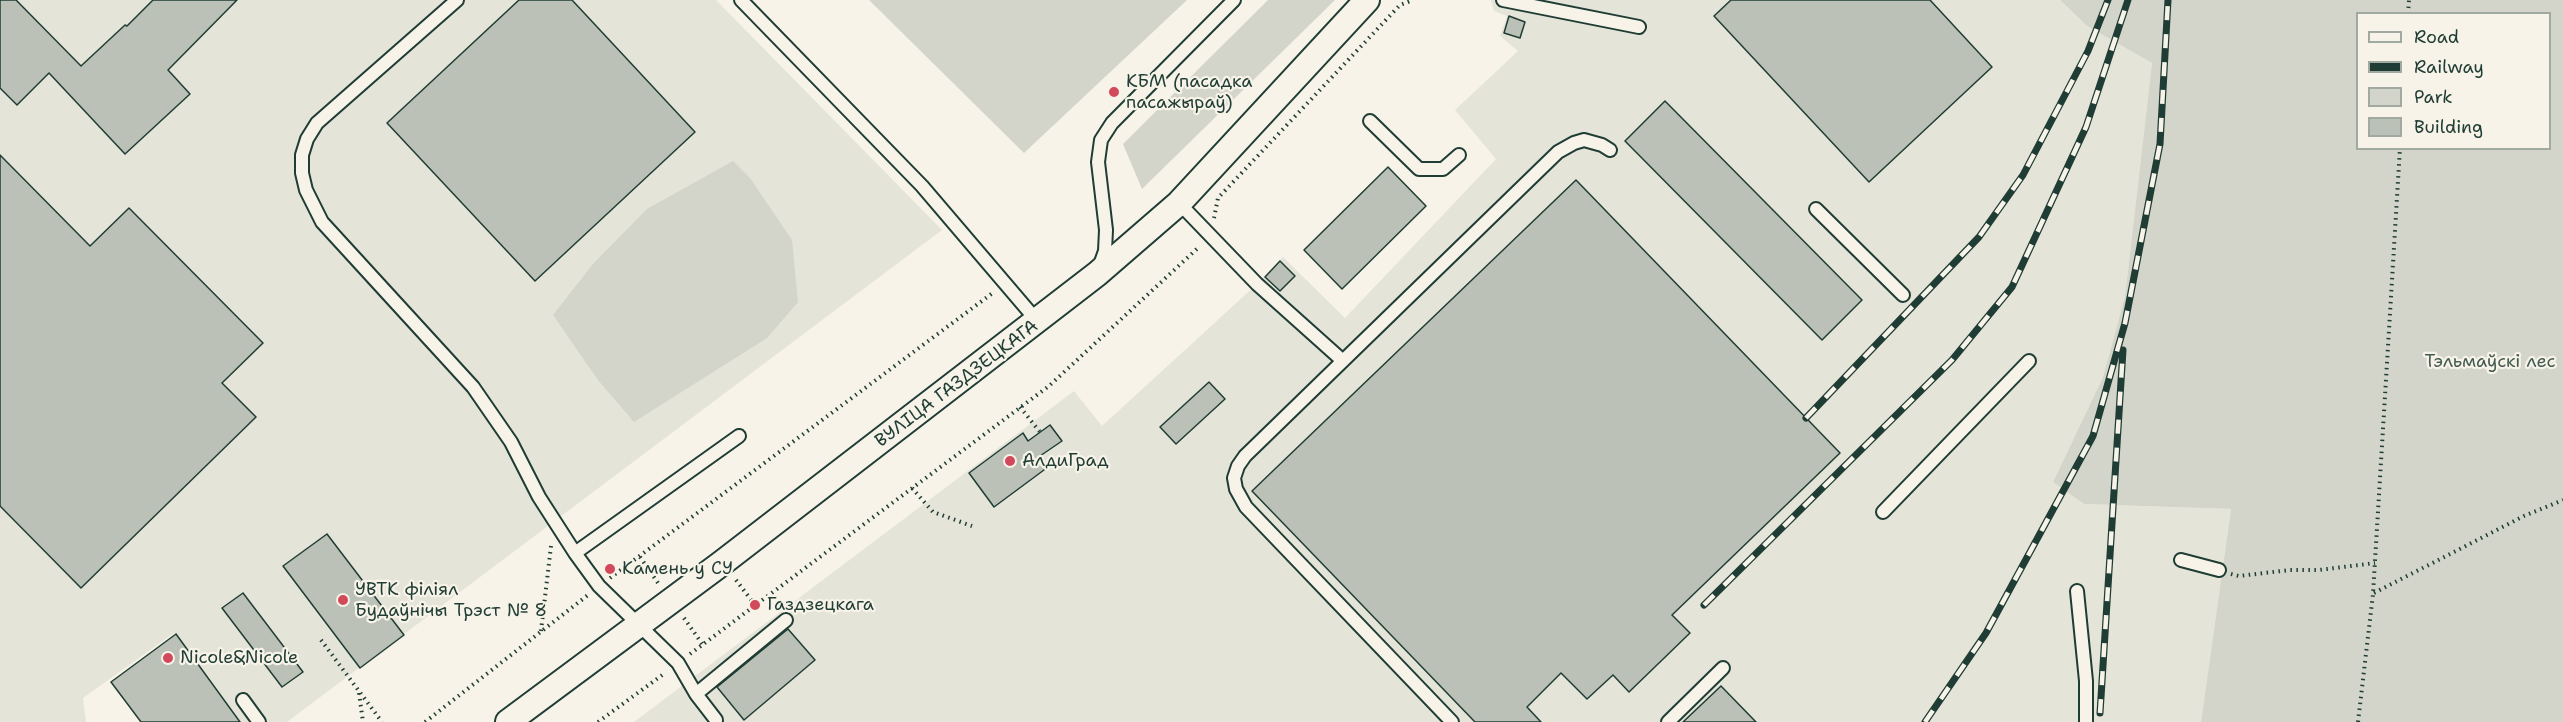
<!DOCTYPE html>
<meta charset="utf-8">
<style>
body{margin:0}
#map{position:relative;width:2563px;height:722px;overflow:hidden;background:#f7f3e8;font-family:"Shantell Sans",sans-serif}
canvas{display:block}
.legend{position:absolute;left:2356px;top:12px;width:195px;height:138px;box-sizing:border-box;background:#f7f3e8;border:2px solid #a1aaa0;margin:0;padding:8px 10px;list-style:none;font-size:18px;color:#1f3d34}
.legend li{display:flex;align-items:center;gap:12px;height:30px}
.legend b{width:30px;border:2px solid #a1aaa0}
</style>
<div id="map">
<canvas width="2563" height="722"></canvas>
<ul class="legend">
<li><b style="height:8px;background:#f7f3e8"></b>Road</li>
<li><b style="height:8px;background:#1f3d34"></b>Railway</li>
<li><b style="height:16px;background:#d3d5ca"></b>Park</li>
<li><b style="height:16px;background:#bbc1b6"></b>Building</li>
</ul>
</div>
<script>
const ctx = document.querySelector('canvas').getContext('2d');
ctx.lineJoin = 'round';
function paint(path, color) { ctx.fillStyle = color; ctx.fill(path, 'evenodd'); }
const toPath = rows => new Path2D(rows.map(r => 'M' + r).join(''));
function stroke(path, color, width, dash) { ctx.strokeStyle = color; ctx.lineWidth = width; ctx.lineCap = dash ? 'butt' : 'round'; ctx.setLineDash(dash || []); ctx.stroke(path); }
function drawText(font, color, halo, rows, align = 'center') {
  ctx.font = font + ' "Shantell Sans",sans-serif'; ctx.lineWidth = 4.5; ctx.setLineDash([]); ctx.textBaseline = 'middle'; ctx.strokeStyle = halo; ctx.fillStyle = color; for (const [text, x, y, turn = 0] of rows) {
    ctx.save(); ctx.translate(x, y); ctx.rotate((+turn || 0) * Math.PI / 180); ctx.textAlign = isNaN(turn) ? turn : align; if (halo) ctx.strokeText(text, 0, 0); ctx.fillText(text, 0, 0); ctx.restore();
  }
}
const built = toPath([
 [0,0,716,0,942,230,287,722,240,722,174,633,83,698,86,722,0,722],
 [1491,0,2060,0,2087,26,2152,63,2125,296,2103,377,2053,482,2084,504,2231,509,2201,722,634,722,1074,391,1102,426,1257,284,1283,257,1345,318,1496,159,1455,110,1518,51,1500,36,1507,16,1494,11]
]);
const green = toPath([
 [869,0,1187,0,1024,153],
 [1268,0,1335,0,1142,189,1123,144],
 [2060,0,2563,0,2563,722,2201,722,2231,509,2084,504,2053,482,2103,377,2125,296,2152,63,2087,26],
 [2358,14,2550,14,2550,148,2358,148],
 [733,161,750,178,792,240,798,302,767,338,634,422,598,380,553,315,593,264,647,209]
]);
const building = toPath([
 [0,0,16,0,81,66,125,25,127,26,153,0,237,0,168,70,190,94,125,154,49,73,17,105,0,88,0,0],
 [519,0,572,0,695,132,535,281,387,123,519,0],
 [1731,0,1930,0,1992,67,1869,182,1714,16,1731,0],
 [1509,16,1525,22,1520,38,1504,33,1509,16],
 [1665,101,1862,300,1822,340,1625,141,1665,101],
 [0,155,90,246,129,208,263,343,222,383,256,417,81,588,0,506,0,155],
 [1388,167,1426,206,1342,289,1304,250,1388,167],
 [1576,180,1840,453,1672,615,1690,633,1629,692,1613,675,1587,699,1561,673,1527,707,1541,722,1475,722,1252,491,1576,180],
 [1280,261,1295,276,1280,291,1265,277,1280,261],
 [1209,382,1225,399,1176,444,1160,427,1209,382],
 [1050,425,1062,441,1040,456,1048,467,994,507,969,473,1023,433,1028,441,1050,425],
 [327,534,404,635,360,668,283,566,327,534],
 [243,593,303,672,282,687,222,608,243,593],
 [788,629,815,660,744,720,717,687,788,629],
 [176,634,240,722,141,722,111,682,176,634],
 [1721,686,1756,722,1683,722,1721,686]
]);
const path = toPath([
 [2408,14,2409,0],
 [1214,218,1218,198,1400,5,1413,0],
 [1020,407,1040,432],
 [912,488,933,512,972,526],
 [640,557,658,583],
 [2231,574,2239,576,2290,570,2319,570,2375,563],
 [610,578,994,292],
 [736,580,755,605],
 [2374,593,2524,516,2563,500],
 [684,618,703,645],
 [541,631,551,546],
 [321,640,382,722],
 [690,654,1049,386,1199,247],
 [359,693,363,722],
 [425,722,588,595],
 [598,722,665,673],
 [2358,722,2373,594,2400,148]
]);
const service = toPath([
 [457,0,317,123,307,139,302,155,302,173,306,190,322,222,473,387,511,442,539,497,575,553,599,586,678,663,696,694,716,720],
 [741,0,922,186,1038,322],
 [1503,0,1639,27],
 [1370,121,1419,169,1443,169,1459,155],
 [1179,203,1257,284,1343,361],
 [1816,209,1903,295],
 [1100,265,1105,251,1106,230,1098,162,1101,140,1112,123,1234,0],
 [1883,512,2029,361],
 [575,553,739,436],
 [2181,560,2219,570],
 [2077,591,2086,681,2086,722],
 [696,694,786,620],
 [243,700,259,722],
 [1452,722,1246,507,1236,489,1234,478,1238,466,1245,456,1558,152,1574,143,1584,140,1602,145,1610,150],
 [1668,722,1723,668]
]);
const minor = toPath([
 [508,722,722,563,1097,274,1179,203,1367,0]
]);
const rail = toPath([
 [1806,418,1979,237,2023,175,2088,51,2108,0],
 [1704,605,1952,360,2012,287,2086,127,2128,0],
 [2100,713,2123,350],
 [1925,722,1986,633,2093,436,2125,323,2160,144,2168,0]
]);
const markers = [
 [1114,92,6,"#d1495b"],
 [1010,461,6,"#d1495b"],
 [610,569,6,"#d1495b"],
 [343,600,6,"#d1495b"],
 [755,605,6,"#d1495b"],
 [168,658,6,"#d1495b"]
];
const poiNames = [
 ["КБМ (пасадка",1126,82],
 ["пасажыраў)",1126,103],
 ["АлдиГрад",1022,461],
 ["Камень у СУ",622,569],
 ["УВТК філіял",355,590],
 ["Будаўнічы Трэст № 8",355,611],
 ["Газдзецкага",767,605],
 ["Nicole&Nicole",180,658]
];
const parkNames = [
 ["Тэльмаўскі лес",2490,362]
];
const streetNames = [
 ["ВУЛІЦА ГАЗДЗЕЦКАГА",957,384,-37]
];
paint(built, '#e5e4d9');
paint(green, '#d3d5ca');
paint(building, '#bbc1b6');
stroke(building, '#1f3d34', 1.5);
stroke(service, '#1f3d34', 16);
stroke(minor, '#1f3d34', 28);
stroke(path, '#1f3d34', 4, [1.5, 4.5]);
stroke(service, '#f7f3e8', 12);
stroke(minor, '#f7f3e8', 24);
stroke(rail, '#1f3d34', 7);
stroke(rail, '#f7f3e8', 4.5, [14]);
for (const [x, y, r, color] of markers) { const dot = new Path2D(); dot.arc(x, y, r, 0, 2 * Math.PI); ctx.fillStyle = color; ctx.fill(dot); stroke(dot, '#f7f3e8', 2); }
drawText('18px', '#1f3d34', '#f7f3e8', poiNames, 'left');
drawText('18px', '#435b52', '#f7f3e8', parkNames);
drawText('18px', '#1f3d34', '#f7f3e8', streetNames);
</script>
